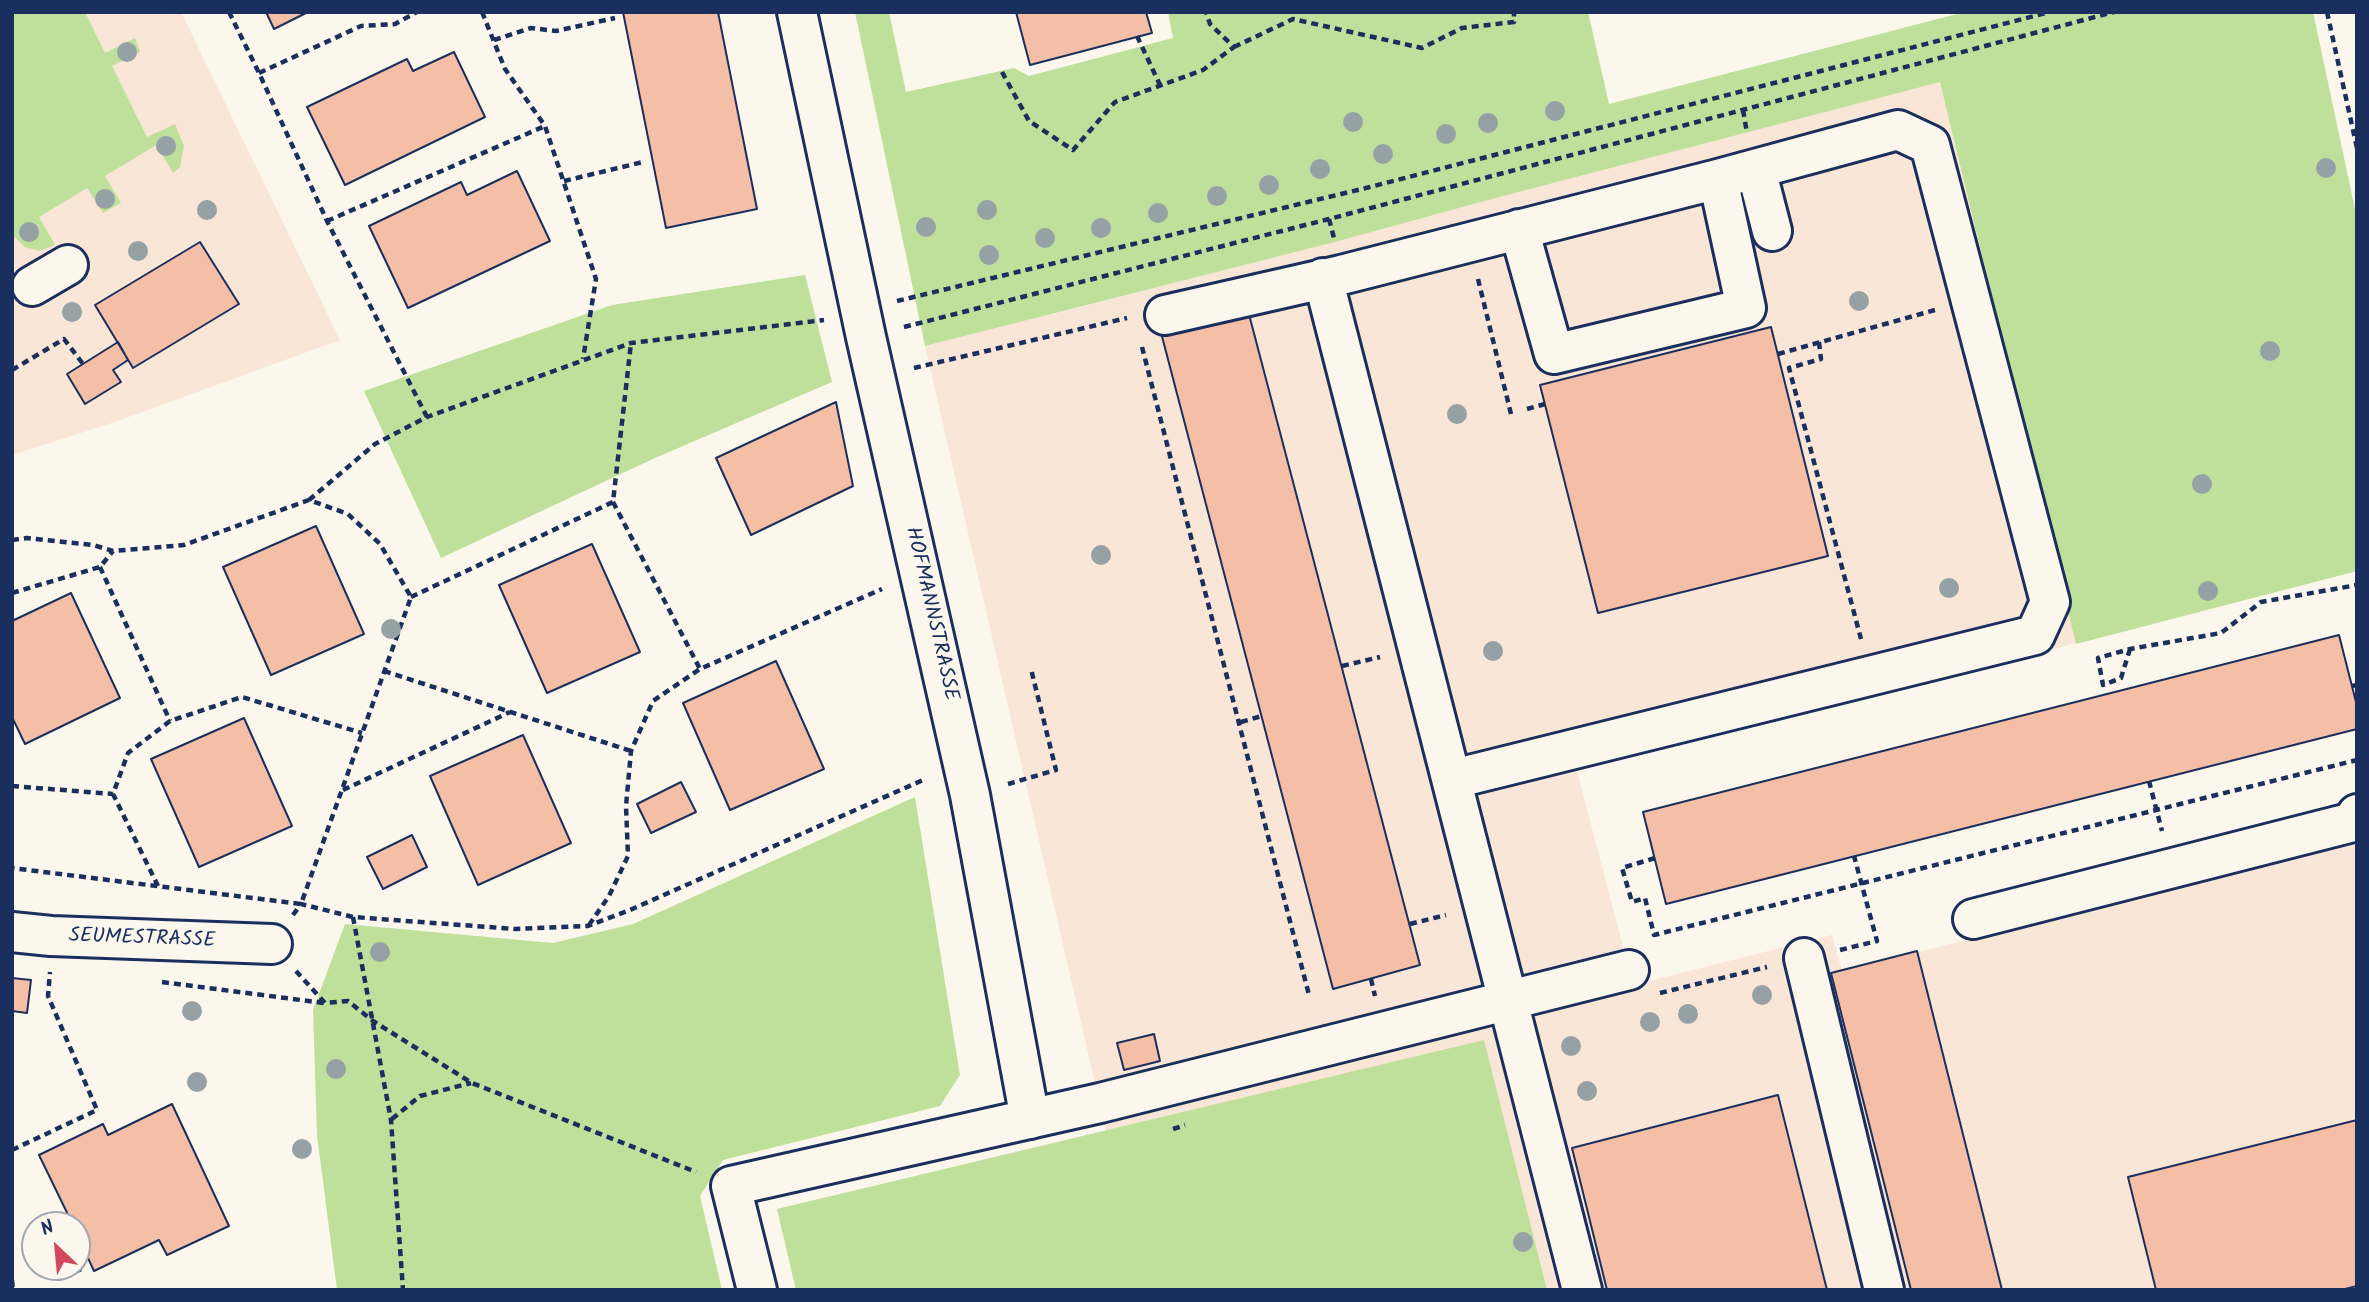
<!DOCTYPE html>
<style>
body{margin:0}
#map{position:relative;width:2369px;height:1302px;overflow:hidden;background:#fbf7ec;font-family:Kalam,sans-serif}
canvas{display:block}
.frame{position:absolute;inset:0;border:14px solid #1b2f5e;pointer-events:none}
.north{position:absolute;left:21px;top:1211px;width:70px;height:70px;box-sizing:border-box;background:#fbf7ec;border:2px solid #a1a7b3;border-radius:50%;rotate:334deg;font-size:19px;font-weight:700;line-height:28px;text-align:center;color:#1b2f5e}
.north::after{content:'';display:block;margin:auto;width:24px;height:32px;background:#d1495b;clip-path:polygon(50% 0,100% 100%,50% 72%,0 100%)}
</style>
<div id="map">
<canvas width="2369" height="1302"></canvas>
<div class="frame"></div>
<div class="north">N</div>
</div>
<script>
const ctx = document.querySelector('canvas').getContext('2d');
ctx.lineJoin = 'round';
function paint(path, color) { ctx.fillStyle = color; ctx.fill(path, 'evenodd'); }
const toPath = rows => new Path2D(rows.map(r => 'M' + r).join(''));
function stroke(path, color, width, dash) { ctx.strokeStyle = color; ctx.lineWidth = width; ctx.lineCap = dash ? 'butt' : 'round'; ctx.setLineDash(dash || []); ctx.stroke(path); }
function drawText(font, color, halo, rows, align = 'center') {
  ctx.font = font + ' Kalam,sans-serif'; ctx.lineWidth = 5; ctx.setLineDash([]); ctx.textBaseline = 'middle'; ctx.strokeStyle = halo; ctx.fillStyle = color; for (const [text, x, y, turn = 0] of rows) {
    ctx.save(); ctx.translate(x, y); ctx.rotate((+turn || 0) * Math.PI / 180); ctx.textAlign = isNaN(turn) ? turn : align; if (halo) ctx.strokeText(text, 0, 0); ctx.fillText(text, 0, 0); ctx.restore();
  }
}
const built = toPath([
 [12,12,181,12,340,340,112,423,12,455],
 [2205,12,2313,12,2357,219,2357,571,1577,771,1633,985,1832,935,1842,971,2357,843,2357,1290,796,1290,777,1209,1106,1131,925,346,1335,242,1492,199]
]);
const green = toPath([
 [12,12,85,12,105,53,135,38,140,52,112,66,147,137,175,124,184,146,180,167,173,173,156,145,105,176,121,203,103,213,87,188,39,217,55,245,40,251,25,247,12,234],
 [855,12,889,12,906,92,1014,68,1029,76,1173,38,1168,12,1588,12,1609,104,1965,12,2313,12,2357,219,2357,571,2076,644,1940,82,1492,199,1335,242,925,346],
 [805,275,832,382,655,458,441,558,364,391,612,305],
 [915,797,960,1075,940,1106,723,1160,700,1196,722,1290,337,1290,317,1135,313,1010,345,924,553,943,633,924],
 [1484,1040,1547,1290,796,1290,777,1209]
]);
const building = toPath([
 [266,12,308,12,274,29,266,12],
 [623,12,718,12,757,209,666,228,623,12],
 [1016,12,1146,12,1152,33,1030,65,1016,12],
 [454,52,485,117,345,185,307,107,407,59,413,71,454,52],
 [517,171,550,241,408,308,369,226,461,182,467,195,517,171],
 [200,242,239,304,133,368,95,305,200,242],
 [1246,303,1420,965,1333,989,1159,325,1246,303],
 [1771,327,1828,556,1598,613,1540,385,1771,327],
 [118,342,128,360,113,370,121,382,85,404,67,374,118,342],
 [836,402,853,486,751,535,716,458,836,402],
 [316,526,364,634,271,675,223,567,316,526],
 [592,544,640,652,547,693,499,585,592,544],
 [71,593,120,698,25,744,12,717,12,621,71,593],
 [2339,635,2357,706,2357,729,1666,904,1643,812,2339,635],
 [776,661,824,769,730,810,683,703,776,661],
 [244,718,292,826,199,867,151,759,244,718],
 [523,735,571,843,478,885,430,776,523,735],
 [681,782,696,812,651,833,637,804,681,782],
 [412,835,427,867,383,889,367,857,412,835],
 [1917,951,2002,1290,1911,1290,1831,973,1917,951],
 [12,978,31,980,27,1013,12,1011,12,978],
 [1154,1034,1160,1061,1124,1070,1117,1043,1154,1034],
 [1778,1095,1827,1290,1607,1290,1572,1148,1778,1095],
 [172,1104,229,1226,167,1255,159,1240,94,1271,77,1234,77,1225,73,1225,39,1155,103,1124,108,1135,172,1104],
 [2357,1120,2357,1286,2341,1290,2156,1290,2128,1177,2357,1120]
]);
const path = toPath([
 [229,12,259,73,327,221,427,417],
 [482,12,505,69,545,126,596,279,583,359],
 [2327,12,2357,148],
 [1137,36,1160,85],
 [494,40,531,28,556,31,615,18],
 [1234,47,1293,19,1422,48,1462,28,1514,22,1514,12],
 [1002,72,1029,121,1073,150,1115,102,1203,70,1234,47,1210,24,1206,12],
 [259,73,361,26,395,24,417,12],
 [1743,110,1747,133],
 [564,181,643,162],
 [1329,219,1334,238],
 [327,221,545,126],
 [1478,279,1511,414],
 [897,301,1366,188,2050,12],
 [904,327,1329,219,2114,12],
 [1819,342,1821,359,1789,368,1861,639],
 [1142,347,1309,995],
 [1778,354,1935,310],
 [914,368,1127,318],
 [12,370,64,339,83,364],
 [1527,409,1545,404],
 [309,500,375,444,427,417,631,343,824,320],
 [613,502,700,669],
 [12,540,27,538,93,545,113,551,184,545,309,500,348,514,380,544,411,597,301,904,12,868],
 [100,567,170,721],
 [12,593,100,567,113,551],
 [411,597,613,502,631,343],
 [2130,649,2121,678,2103,685,2098,658,2130,649,2221,633,2261,602,2357,585],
 [1342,666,1380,657],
 [384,671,631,751],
 [2352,686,2357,685],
 [1241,722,1262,716],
 [2149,781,2162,831],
 [1008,784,1056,770,1031,669],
 [12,786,113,794],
 [343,790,510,712],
 [1655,858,1622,868,1632,902,1645,898,1654,935,2357,760],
 [158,886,113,794,128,753,170,721,242,697,362,733],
 [293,915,301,904,353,917,515,929,588,926,630,910,923,780],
 [353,917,391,1120,403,1290],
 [1410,924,1446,915],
 [589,925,609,896,628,856,626,806,631,751,653,701,700,669,882,589],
 [1840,950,1877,941,1854,856],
 [296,971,325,1003,348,1001,373,1021,472,1083,696,1172],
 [1371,979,1375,996],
 [162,982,324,1003],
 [1660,993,1767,967],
 [392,1119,420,1096,471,1083],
 [1173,1129,1185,1125],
 [12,1150,97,1110,48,996,50,972],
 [77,1266,80,1272],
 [12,1280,13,1290]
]);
const minor = toPath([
 [797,12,866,337,970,795,1030,1119],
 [1756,169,1772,231],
 [1519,229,1554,354,1746,308,1718,179],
 [1323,278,1582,1290],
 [32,286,68,265],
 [1165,315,1341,275,1718,179,1898,130,1930,145,2050,602,2035,635,1453,779],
 [1973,919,2353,822,2357,814],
 [12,932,51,936,272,944],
 [1804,958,1884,1290],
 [757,1290,731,1186,1100,1103,1629,970]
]);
const trees = [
 [127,52],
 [1555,111],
 [1353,122],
 [1488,123],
 [1446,134],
 [166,146],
 [1383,154],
 [2326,168],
 [1320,169],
 [1269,185],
 [1217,196],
 [105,199],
 [207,210],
 [987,210],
 [1158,213],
 [926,227],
 [1101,228],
 [29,232],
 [1045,238],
 [138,251],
 [989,255],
 [1859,301],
 [72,312],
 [2270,351],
 [1457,414],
 [2202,484],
 [1101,555],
 [1949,588],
 [2208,591],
 [391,629],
 [1493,651],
 [380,952],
 [1762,995],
 [192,1011],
 [1688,1014],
 [1650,1022],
 [1571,1046],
 [336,1069],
 [197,1082],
 [1587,1091],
 [302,1149],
 [1523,1242]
];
const streetNames = [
 ["HOFMANNSTRASSE",930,614,77],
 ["SEUMESTRASSE",142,940,2]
];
paint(built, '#f9e6d7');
paint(green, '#bee09a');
paint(building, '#f4bfa6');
stroke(building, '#1b2f5e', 2);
stroke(minor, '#1b2f5e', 44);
stroke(path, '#1b2f5e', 4.5, [7, 5]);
stroke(minor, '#fbf7ec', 38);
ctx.fillStyle = '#96a1a6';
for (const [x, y] of trees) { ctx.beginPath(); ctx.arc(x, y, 10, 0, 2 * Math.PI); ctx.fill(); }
drawText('21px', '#1b2f5e', '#fbf7ec', streetNames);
</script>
